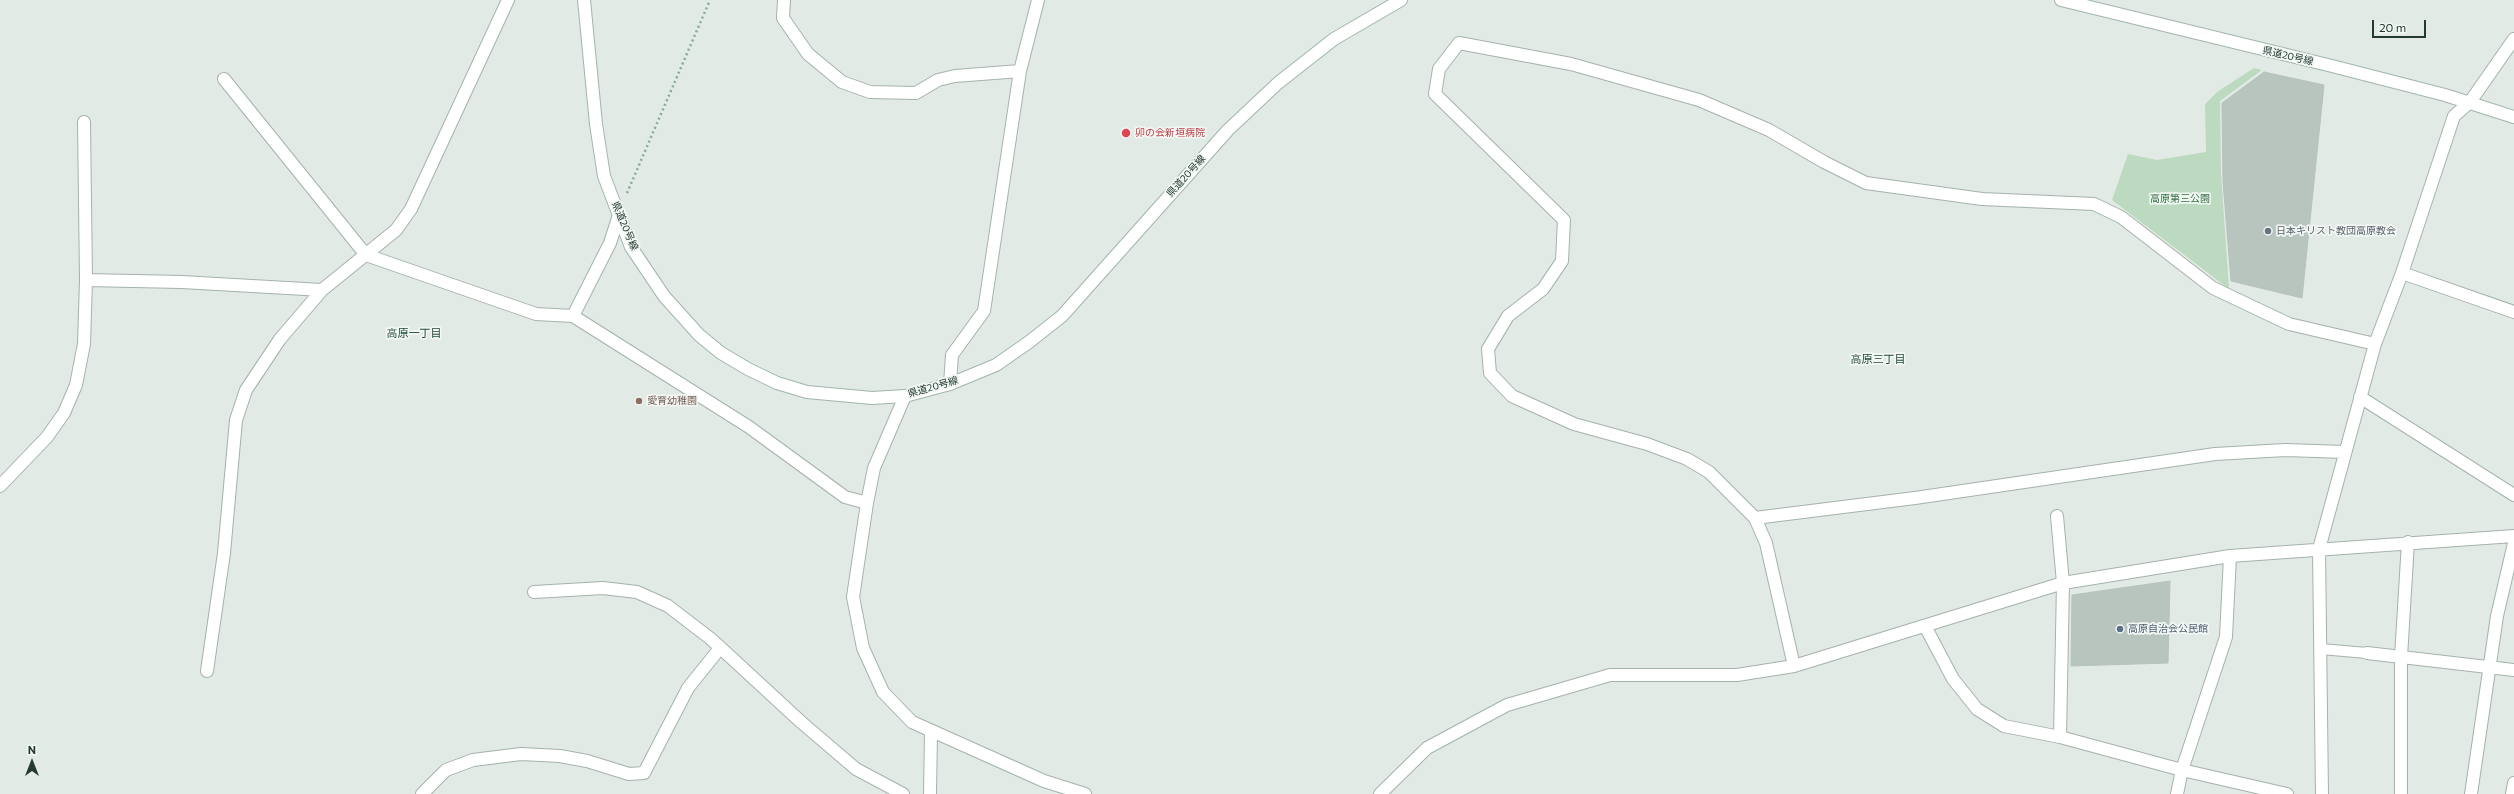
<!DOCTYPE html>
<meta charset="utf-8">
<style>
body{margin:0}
#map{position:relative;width:2514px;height:794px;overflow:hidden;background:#e2eae5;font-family:Commissioner,sans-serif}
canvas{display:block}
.north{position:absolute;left:12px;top:742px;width:40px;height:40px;-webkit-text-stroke:3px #f2f7f4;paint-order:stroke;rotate:0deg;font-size:11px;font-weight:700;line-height:16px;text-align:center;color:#233a31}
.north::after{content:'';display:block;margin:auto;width:14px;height:18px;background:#233a31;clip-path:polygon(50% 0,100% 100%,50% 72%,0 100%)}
.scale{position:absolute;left:2372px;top:20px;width:54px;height:18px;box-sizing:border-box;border:2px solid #233a31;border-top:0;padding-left:5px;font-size:12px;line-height:14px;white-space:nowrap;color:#233a31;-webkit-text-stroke:3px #f2f7f4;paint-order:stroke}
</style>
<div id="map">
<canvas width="2514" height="794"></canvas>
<div class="north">N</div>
<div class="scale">20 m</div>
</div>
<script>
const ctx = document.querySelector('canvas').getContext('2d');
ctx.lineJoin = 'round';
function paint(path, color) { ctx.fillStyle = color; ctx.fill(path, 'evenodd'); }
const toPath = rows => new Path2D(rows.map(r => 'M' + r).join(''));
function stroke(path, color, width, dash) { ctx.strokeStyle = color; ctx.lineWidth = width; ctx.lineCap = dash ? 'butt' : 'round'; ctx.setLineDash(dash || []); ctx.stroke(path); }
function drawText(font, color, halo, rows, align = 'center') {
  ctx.font = font + ' Commissioner,"Noto Sans JP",sans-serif'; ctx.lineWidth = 3.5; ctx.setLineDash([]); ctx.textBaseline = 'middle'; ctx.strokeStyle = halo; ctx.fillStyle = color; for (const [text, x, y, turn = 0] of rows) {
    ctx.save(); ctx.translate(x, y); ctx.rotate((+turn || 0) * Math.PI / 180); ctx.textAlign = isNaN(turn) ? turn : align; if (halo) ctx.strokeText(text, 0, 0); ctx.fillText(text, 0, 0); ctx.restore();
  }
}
const green = toPath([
 [2254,68,2262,70,2220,101,2221,173,2229,289,2112,200,2128,154,2157,160,2206,152,2205,104,2217,92]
]);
const building = toPath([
 [2264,72,2324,85,2302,298,2231,281,2223,182,2222,103,2264,72],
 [2170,581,2168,663,2071,666,2072,595,2170,581]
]);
const path = toPath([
 [627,193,710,0]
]);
const service = toPath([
 [2321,649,2367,653]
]);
const minor = toPath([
 [784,0,783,18,808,54,842,82,870,92,916,93,938,80,955,76,1020,71],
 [224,79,366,255,536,314,573,316,749,427,845,497,867,503],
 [2402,273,2514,312],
 [86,280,182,282,322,290],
 [573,316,610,243,619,215],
 [950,384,952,355,984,311,1020,71,1038,0],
 [905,396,874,468,867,503,853,597,863,648,883,692,912,722,1044,781,1085,794],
 [2360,397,2514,495],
 [0,486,47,437,64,413,76,385,84,344,86,280,84,122],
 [2057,516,2063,583,2060,737],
 [1755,518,1915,498,2215,454,2285,450,2345,452],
 [534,592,603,588,637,592,668,606,711,639,801,722,856,769,903,794],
 [1925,626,1953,679,1977,709,2004,726,2060,737,2182,770,2287,794],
 [2367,653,2514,670],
 [1794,666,1766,543,1755,518,1709,472,1687,459,1647,444,1574,424,1512,396,1490,373,1488,349,1508,316,1543,289,1562,261,1564,220,1435,94,1439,69,1459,43,1571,64,1699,100,1769,130,1824,162,1866,183,1982,199,2094,204,2121,217,2213,288,2289,324,2375,344],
 [207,671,224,553,236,420,246,390,280,339,322,290,396,230,411,209,508,0],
 [422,794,446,770,473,760,521,754,560,756,587,761,629,774,644,773,688,688,720,648],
 [930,794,931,732],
 [1380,794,1427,748,1507,705,1610,675,1737,675,1794,666,2063,583,2230,556,2514,536],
 [2177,794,2182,770,2226,637,2230,556],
 [2322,794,2319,549,2375,344,2402,273,2454,116,2470,102,2514,39],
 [2401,794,2401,657,2408,542],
 [2471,794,2497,616,2514,543],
 [2512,794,2514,783]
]);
const secondary = toPath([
 [584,0,596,124,604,176,631,247,664,296,699,335,721,353,748,369,777,383,807,392,872,398,905,396,950,384,996,365,1029,342,1062,316,1228,130,1278,83,1334,39,1401,0],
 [2061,0,2332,66,2445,95,2514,117]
]);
const markers = [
 [1126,133,5,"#e0444e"],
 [2268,231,4,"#6b7280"],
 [639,401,4,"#8d6e63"],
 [2120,629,4,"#5c6f8a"]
];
const streetNames = [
 ["県道20号線",2288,56,13],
 ["県道20号線",1186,176,-48],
 ["県道20号線",625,226,67],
 ["県道20号線",933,387,-16]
];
const healthNames = [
 ["卯の会新垣病院",1135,133]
];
const parkNames = [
 ["高原第三公園",2180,199]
];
const worshipNames = [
 ["日本キリスト教団高原教会",2276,231]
];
const educationNames = [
 ["愛育幼稚園",647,401]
];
const serviceNames = [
 ["高原自治会公民館",2128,629]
];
const neighbourhoodNames = [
 ["高原一丁目",414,333],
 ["高原三丁目",1878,359]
];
paint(green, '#bcdac0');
paint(building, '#b7c5be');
stroke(building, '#b5c3bb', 1);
stroke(service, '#a5b2ab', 12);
stroke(minor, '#a5b2ab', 14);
stroke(secondary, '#a1b5ab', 14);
stroke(path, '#85ab9a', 2.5, [2, 3]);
stroke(service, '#fff', 10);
stroke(minor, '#fff', 12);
stroke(secondary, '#fff', 12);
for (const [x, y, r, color] of markers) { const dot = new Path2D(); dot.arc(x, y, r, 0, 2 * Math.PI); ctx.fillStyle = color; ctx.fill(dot); stroke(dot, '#f2f7f4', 1.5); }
drawText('10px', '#233a31', '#f2f7f4', streetNames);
drawText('10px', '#be3a42', '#f2f7f4', healthNames, 'left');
drawText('10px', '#316d40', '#f2f7f4', parkNames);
drawText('10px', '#5b616d', '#f2f7f4', worshipNames, 'left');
drawText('10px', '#785e54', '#f2f7f4', educationNames, 'left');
drawText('10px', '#4e5e75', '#f2f7f4', serviceNames, 'left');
drawText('11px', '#214a3a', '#f2f7f4', neighbourhoodNames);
</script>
